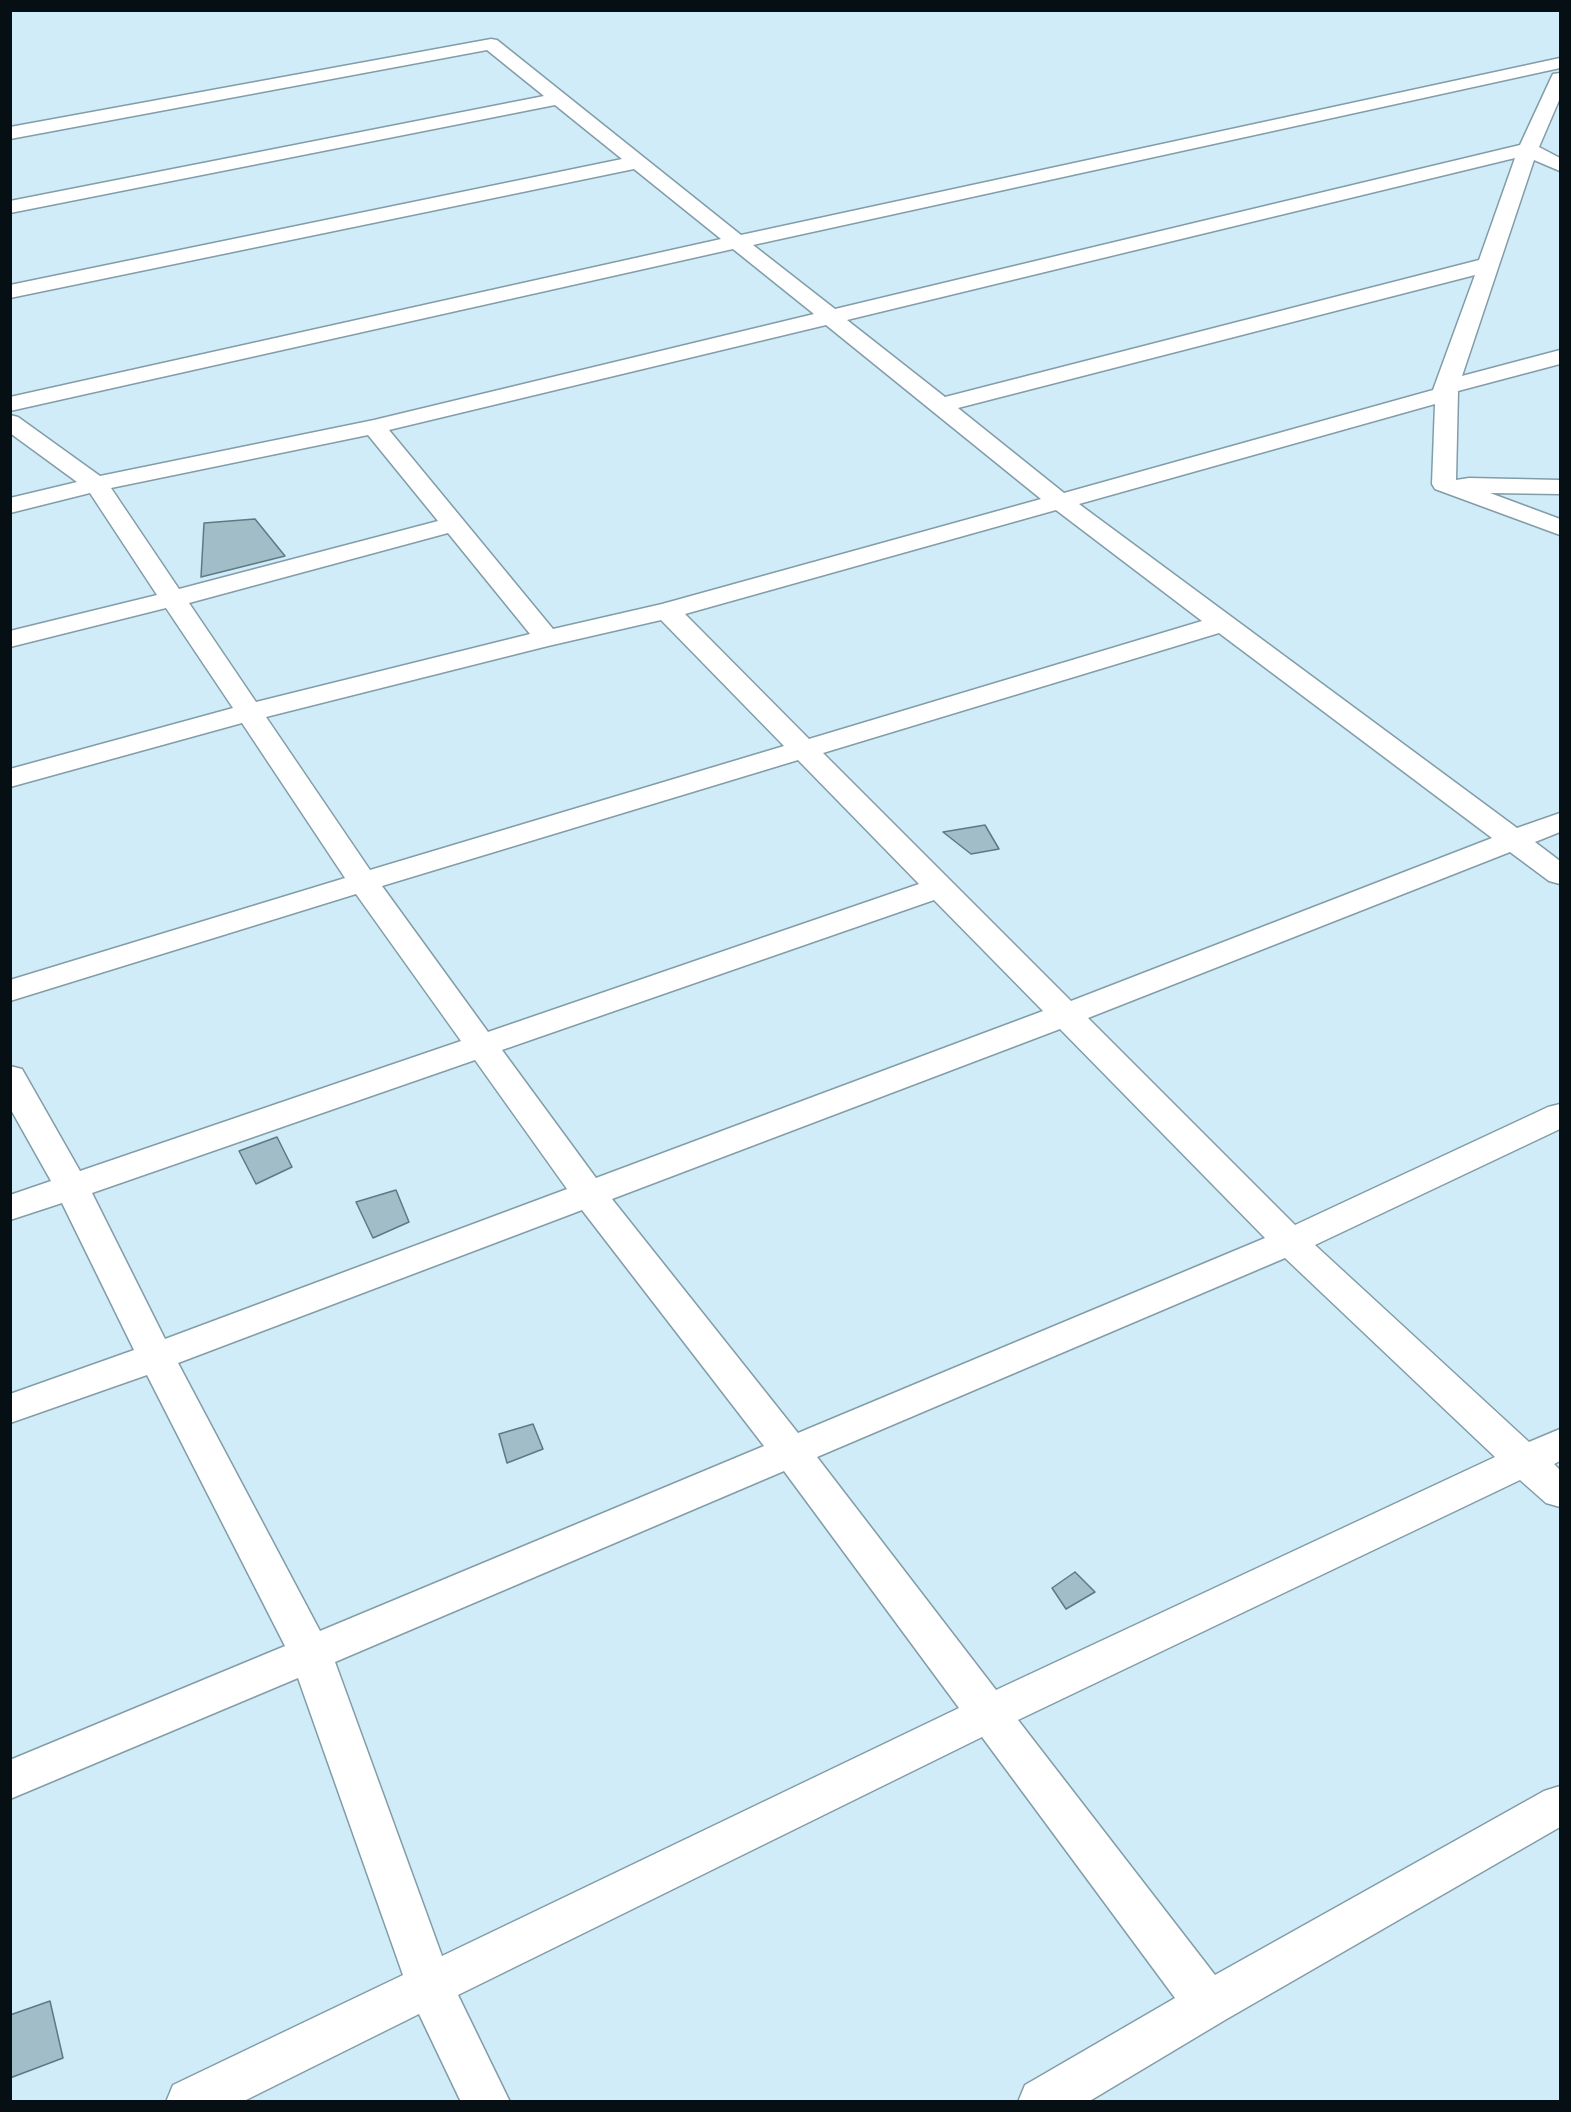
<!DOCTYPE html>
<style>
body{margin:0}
#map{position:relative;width:1571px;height:2112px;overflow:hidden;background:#cfecf8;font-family:Ubuntu,sans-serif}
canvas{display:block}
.frame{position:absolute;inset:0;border:12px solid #060f13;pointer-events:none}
</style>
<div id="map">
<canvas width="1571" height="2112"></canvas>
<div class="frame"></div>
</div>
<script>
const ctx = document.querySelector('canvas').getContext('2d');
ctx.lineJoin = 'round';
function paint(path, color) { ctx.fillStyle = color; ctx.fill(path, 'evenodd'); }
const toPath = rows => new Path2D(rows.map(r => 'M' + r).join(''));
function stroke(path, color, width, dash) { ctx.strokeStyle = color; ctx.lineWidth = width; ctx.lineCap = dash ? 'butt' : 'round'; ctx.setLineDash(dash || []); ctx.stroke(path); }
const building = toPath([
 [255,519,285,556,201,577,204,523,255,519],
 [985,825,999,849,971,854,943,832,985,825],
 [277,1137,292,1167,256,1184,239,1151,277,1137],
 [396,1190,409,1222,373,1238,356,1202,396,1190],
 [533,1424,543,1449,507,1463,499,1434,533,1424],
 [1075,1572,1095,1592,1066,1609,1052,1588,1075,1572],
 [50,2001,63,2058,10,2078,10,2015,50,2001]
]);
const minor = toPath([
 [491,39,497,40,741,235,1560,58,1560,68,753,245,835,309,1520,145,1551,78,1553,74,1560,73,1560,98,1539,147,1560,158,1560,171,1534,160,1462,376,1560,350,1560,364,1458,391,1456,480,1469,478,1560,480,1560,494,1490,493,1560,519,1560,535,1435,489,1432,484,1435,404,1079,504,1517,828,1560,813,1560,832,1535,842,1560,861,1560,884,1549,881,1510,852,1088,1018,1295,1225,1548,1107,1560,1104,1560,1129,1315,1245,1529,1442,1560,1429,1560,1461,1554,1464,1560,1470,1560,1507,1546,1503,1520,1480,1018,1720,1215,1975,1544,1791,1560,1786,1560,1827,1225,2020,1088,2102,1018,2102,1025,2085,1175,1998,982,1737,458,1995,510,2102,461,2102,419,2014,242,2102,166,2102,173,2085,403,1975,298,1678,10,1799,10,1760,285,1646,147,1375,10,1423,10,1394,134,1350,62,1203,10,1220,10,1195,51,1181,10,1108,10,1066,22,1069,80,1171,461,1041,356,894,10,1001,10,980,345,878,242,723,10,787,10,769,233,708,166,608,10,647,10,631,157,595,90,493,10,513,10,498,77,482,10,433,10,415,18,417,100,476,374,420,814,314,733,249,10,411,10,397,721,239,634,169,10,298,10,285,622,159,555,105,10,213,10,201,544,96,487,50,10,139,10,127,491,39],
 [1515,158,1479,260,945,397,847,320,1515,158],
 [1475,275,1433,390,1064,493,958,408,1475,275],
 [826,325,1041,499,662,604,553,629,389,430,826,325],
 [368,435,438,521,179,589,111,488,368,435],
 [1056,510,1202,621,809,739,685,614,1056,510],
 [448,533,530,634,256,702,189,603,448,533],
 [661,620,784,746,370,870,266,717,548,646,661,620],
 [1219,633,1492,838,1071,1001,823,753,1219,633],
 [798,760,919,884,488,1032,382,886,798,760],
 [934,900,1043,1011,596,1178,502,1050,934,900],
 [1060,1029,1265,1238,798,1433,612,1199,1060,1029],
 [475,1060,567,1189,165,1339,92,1193,475,1060],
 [582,1210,764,1446,320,1631,178,1363,582,1210],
 [1285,1258,1495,1457,996,1690,817,1457,1285,1258],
 [784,1471,959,1708,442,1956,335,1662,784,1471]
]);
paint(building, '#a1bdc8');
stroke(building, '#5f7984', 1.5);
stroke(minor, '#829da8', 3);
paint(minor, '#fff');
</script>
